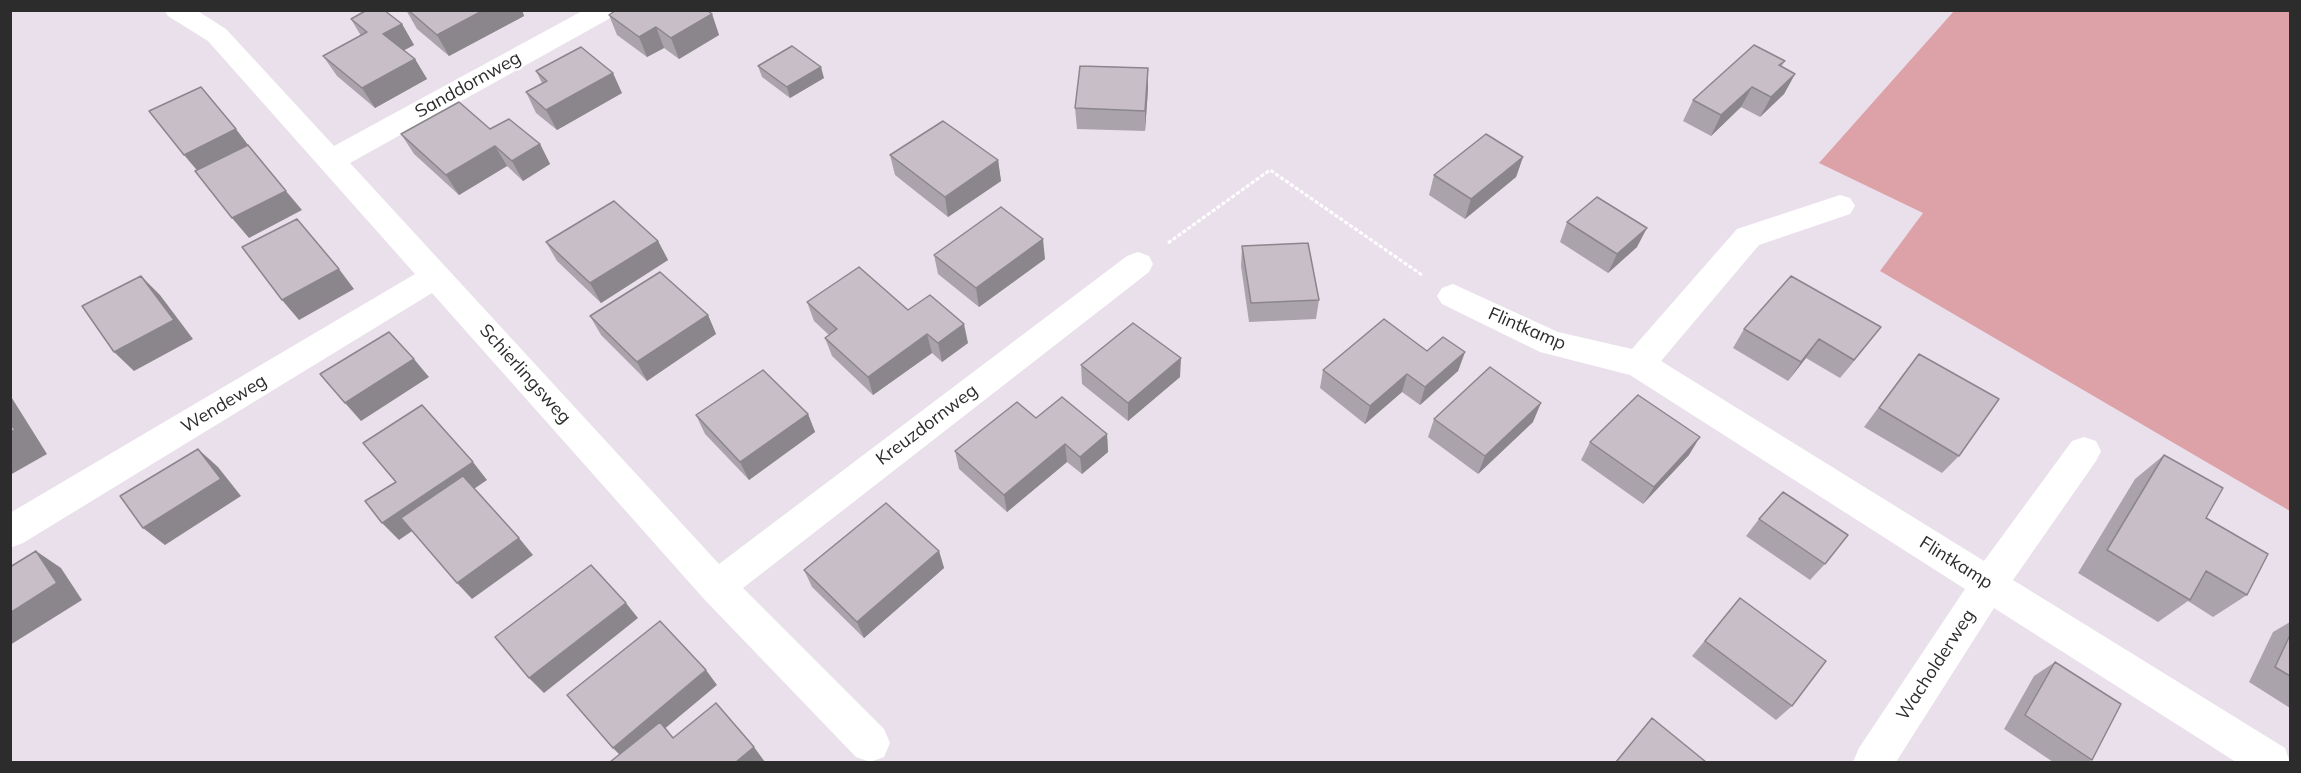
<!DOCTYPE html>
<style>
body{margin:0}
#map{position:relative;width:2301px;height:773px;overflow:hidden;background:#eae0ec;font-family:Mulish,sans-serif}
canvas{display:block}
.frame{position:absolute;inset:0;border:12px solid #2c2c2c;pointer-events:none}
</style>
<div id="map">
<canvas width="2301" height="773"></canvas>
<div class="frame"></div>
</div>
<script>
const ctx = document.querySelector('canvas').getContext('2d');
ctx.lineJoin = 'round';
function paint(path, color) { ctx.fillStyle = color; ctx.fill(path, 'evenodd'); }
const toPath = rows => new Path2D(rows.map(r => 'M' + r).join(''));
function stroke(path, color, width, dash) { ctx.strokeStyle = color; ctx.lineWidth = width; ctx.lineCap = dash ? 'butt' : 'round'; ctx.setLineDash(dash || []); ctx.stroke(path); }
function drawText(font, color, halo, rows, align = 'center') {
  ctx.font = font + ' Mulish,sans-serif'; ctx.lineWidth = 5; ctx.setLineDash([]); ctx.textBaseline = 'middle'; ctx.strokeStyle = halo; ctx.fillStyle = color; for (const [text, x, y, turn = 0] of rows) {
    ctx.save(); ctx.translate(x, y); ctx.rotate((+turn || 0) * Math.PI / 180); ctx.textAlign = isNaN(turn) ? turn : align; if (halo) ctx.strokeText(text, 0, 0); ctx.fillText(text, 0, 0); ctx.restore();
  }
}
const green = toPath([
 [1954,11,2290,11,2290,511,1880,271,1923,213,1819,163]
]);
const path = toPath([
 [1168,243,1270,170,1422,275]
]);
const minor = toPath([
 [164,10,196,10,226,29,334,146,584,10,618,10,614,16,350,163,719,564,1127,256,1138,252,1149,256,1153,264,1149,272,743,588,884,729,890,743,884,757,870,762,856,757,704,599,432,293,23,543,10,548,10,513,415,274,208,41,168,16,164,10],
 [1840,195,1850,198,1855,206,1850,214,1759,245,1661,361,1984,561,2072,441,2084,437,2096,441,2101,451,2096,461,2013,580,2285,748,2290,762,2236,762,1994,608,1896,762,1853,762,1859,748,1965,589,1630,375,1540,352,1442,304,1437,296,1442,288,1453,284,1558,332,1632,349,1737,229,1840,195]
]);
const wall = toPath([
 [406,10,522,10,524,16,449,56,417,29],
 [712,14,719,35,679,59,664,48,647,57,617,35,609,15],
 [351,19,402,24,414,45,404,50,415,59,427,79,375,108,337,76,323,56,361,36],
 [1785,61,1781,67,1795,74,1784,94,1760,117,1741,107,1711,136,1683,121,1693,100],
 [758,66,824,78,790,98,762,77],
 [1148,68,1148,89,1145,131,1077,129,1075,108],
 [536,71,622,93,557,130,536,113,526,92,542,83],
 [490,129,540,144,550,164,523,181,507,166,459,195,414,154,401,134],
 [890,155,998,160,1001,181,948,217,895,175],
 [1523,157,1516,177,1465,219,1429,195,1434,175],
 [1567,222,1637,247,1608,273,1560,242],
 [658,241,668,260,601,303,557,261,546,242],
 [1242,246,1319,300,1316,319,1249,322,1241,266],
 [934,255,1045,259,979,307,938,274],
 [807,302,908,310,968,343,942,362,932,353,873,395,832,356,825,338,829,335,814,321],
 [708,315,716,334,647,381,601,335,590,316],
 [1744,329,1866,346,1840,378,1806,358,1788,381,1733,348],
 [1427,351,1465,352,1458,371,1420,405,1402,392,1365,424,1320,388,1323,370],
 [1919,354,1959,456,1942,473,1864,427,1904,373],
 [1081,365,1180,377,1128,421,1082,384],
 [808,414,815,432,749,480,705,434,696,415],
 [1434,419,1533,422,1478,474,1428,437],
 [1107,434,1108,452,1082,474,1067,462,1007,512,959,469,955,451],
 [1590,442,1689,455,1643,504,1581,460],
 [2164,455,2206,518,2247,595,2213,617,2188,601,2158,622,2078,573,2135,479],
 [1759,519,1825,564,1810,580,1746,536],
 [939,551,944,568,864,638,812,587,804,570],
 [1740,598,1792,706,1776,720,1692,656],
 [2290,622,2290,708,2249,682,2273,632],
 [2055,662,2092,760,2087,762,2053,762,2004,729,2034,676]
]);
const shadedWall = toPath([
 [484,10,522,10,524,16,449,56,437,35],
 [712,14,719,35,679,59,671,38],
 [402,24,414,45,395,55,383,34],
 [656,27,664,48,647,57,639,37],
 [415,59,427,79,375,108,362,88],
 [821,67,824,78,790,98,787,87],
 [1148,68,1148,89,1145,131,1145,111],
 [613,73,622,93,557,130,546,110],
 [1795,74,1784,94,1760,117,1771,97],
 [1752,87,1741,107,1711,136,1721,115],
 [236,129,252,150,201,175,184,155],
 [540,144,550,164,523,181,512,161],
 [495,146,507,166,459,195,446,175],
 [1523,157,1516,177,1465,219,1471,199],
 [998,160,1001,181,948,217,945,197],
 [286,191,302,210,249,238,232,218],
 [1647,228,1637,247,1608,273,1617,254],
 [1043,239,1045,259,979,307,976,288],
 [658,241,668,260,601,303,590,283],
 [339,269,354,289,299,320,282,300],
 [141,276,160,295,193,339,134,371,114,352],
 [708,315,716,334,647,381,637,362],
 [964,324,968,343,942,362,938,343],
 [1881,327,1866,346,1840,378,1854,360],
 [927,334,932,353,873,395,868,377],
 [1819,339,1806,358,1788,381,1801,362],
 [1465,352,1458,371,1420,405,1425,387],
 [1181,358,1180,377,1128,421,1128,403],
 [414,359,429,377,361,421,345,403],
 [1407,374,1402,392,1365,424,1370,406],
 [10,395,47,454,10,475],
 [1541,403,1533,422,1478,474,1485,456],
 [808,414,815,432,749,480,740,462],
 [1107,434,1108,452,1082,474,1080,457],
 [1700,437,1689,455,1643,504,1654,487],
 [1065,444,1067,462,1007,512,1004,495],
 [198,449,218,467,241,496,165,545,143,528],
 [473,462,487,480,399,540,382,523],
 [519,538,533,555,472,599,457,583],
 [36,551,61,568,82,600,10,645,10,613],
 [939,551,944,568,864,638,857,622],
 [626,603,638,618,544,693,529,678],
 [706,670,717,685,626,761,613,748],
 [754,747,765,762,736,762]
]);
const building = toPath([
 [367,10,384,10,402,24,383,34,415,59,362,88,323,56,367,32,351,19,367,10],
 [408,10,484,10,437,35,408,10],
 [616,10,707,10,712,14,671,38,656,27,639,37,609,15,616,10],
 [1754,45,1785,61,1779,65,1795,74,1771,97,1752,87,1721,115,1693,100,1754,45],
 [792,46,821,67,787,87,758,66,792,46],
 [581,47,613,73,546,110,526,92,547,81,536,71,581,47],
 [1080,66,1148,68,1145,111,1075,108,1080,66],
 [201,87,236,129,184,155,149,111,201,87],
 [459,102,490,129,509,119,540,144,512,161,495,146,446,175,401,134,459,102],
 [943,121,998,160,945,197,890,155,943,121],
 [1486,134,1523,157,1471,199,1434,175,1486,134],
 [248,145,286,191,232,218,195,171,248,145],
 [1597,197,1647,228,1617,254,1567,222,1597,197],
 [614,201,658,241,590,283,546,242,614,201],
 [1001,207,1043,239,976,288,934,255,1001,207],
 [297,219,339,269,282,300,242,247,297,219],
 [1308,243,1319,300,1251,303,1242,246,1308,243],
 [859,267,908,310,930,295,964,324,938,343,927,334,868,377,825,338,837,329,807,302,859,267],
 [660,272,708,315,637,362,590,316,660,272],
 [141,276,174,320,114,352,82,306,141,276],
 [1791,276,1881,327,1854,360,1819,339,1801,362,1744,329,1791,276],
 [1384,319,1427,351,1443,337,1465,352,1425,387,1407,374,1370,406,1323,370,1384,319],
 [1133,323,1181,358,1128,403,1081,365,1133,323],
 [389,332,414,359,345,403,320,374,389,332],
 [1919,354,1999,399,1959,456,1879,408,1919,354],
 [1490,367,1541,403,1485,456,1434,419,1490,367],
 [763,370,808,414,740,462,696,415,763,370],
 [1638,395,1700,437,1654,487,1590,442,1638,395],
 [1062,397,1107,434,1080,457,1065,444,1004,495,955,451,1017,402,1036,418,1062,397],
 [422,405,473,462,382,523,365,501,396,482,363,443,422,405],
 [10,423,15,430,10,432,10,423],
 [198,449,221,479,143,528,120,496,198,449],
 [2164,455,2223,488,2206,518,2268,554,2247,595,2206,571,2190,600,2107,550,2164,455],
 [463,476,519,538,457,583,401,518,463,476],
 [1783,492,1848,535,1825,564,1759,519,1783,492],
 [886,503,939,551,857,622,804,570,886,503],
 [36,551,57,583,10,613,10,567,36,551],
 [591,565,626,603,529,678,495,637,591,565],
 [1740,598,1826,661,1792,706,1705,641,1740,598],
 [660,621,706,670,613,748,567,695,660,621],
 [2290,635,2290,676,2275,667,2290,635],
 [2055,662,2121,704,2092,760,2025,715,2055,662],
 [716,703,754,747,736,762,610,762,660,722,673,738,716,703],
 [1652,718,1706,762,1616,762,1652,718]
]);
const streetNames = [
 ["Sanddornweg",468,85,-29],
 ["Flintkamp",1527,329,23],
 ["Schierlingsweg",525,374,48],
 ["Wendeweg",224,404,-31],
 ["Kreuzdornweg",927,425,-37],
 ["Flintkamp",1956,563,32],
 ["Wacholderweg",1936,665,-57]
];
paint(green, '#dda2a8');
stroke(path, '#fff', 3, [4, 2]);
paint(minor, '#fff');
paint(wall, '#aba3ac');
paint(shadedWall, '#8b858c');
paint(building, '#c7bec8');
stroke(building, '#8b858c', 1.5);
drawText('18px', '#2c2c2c', '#fff', streetNames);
</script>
